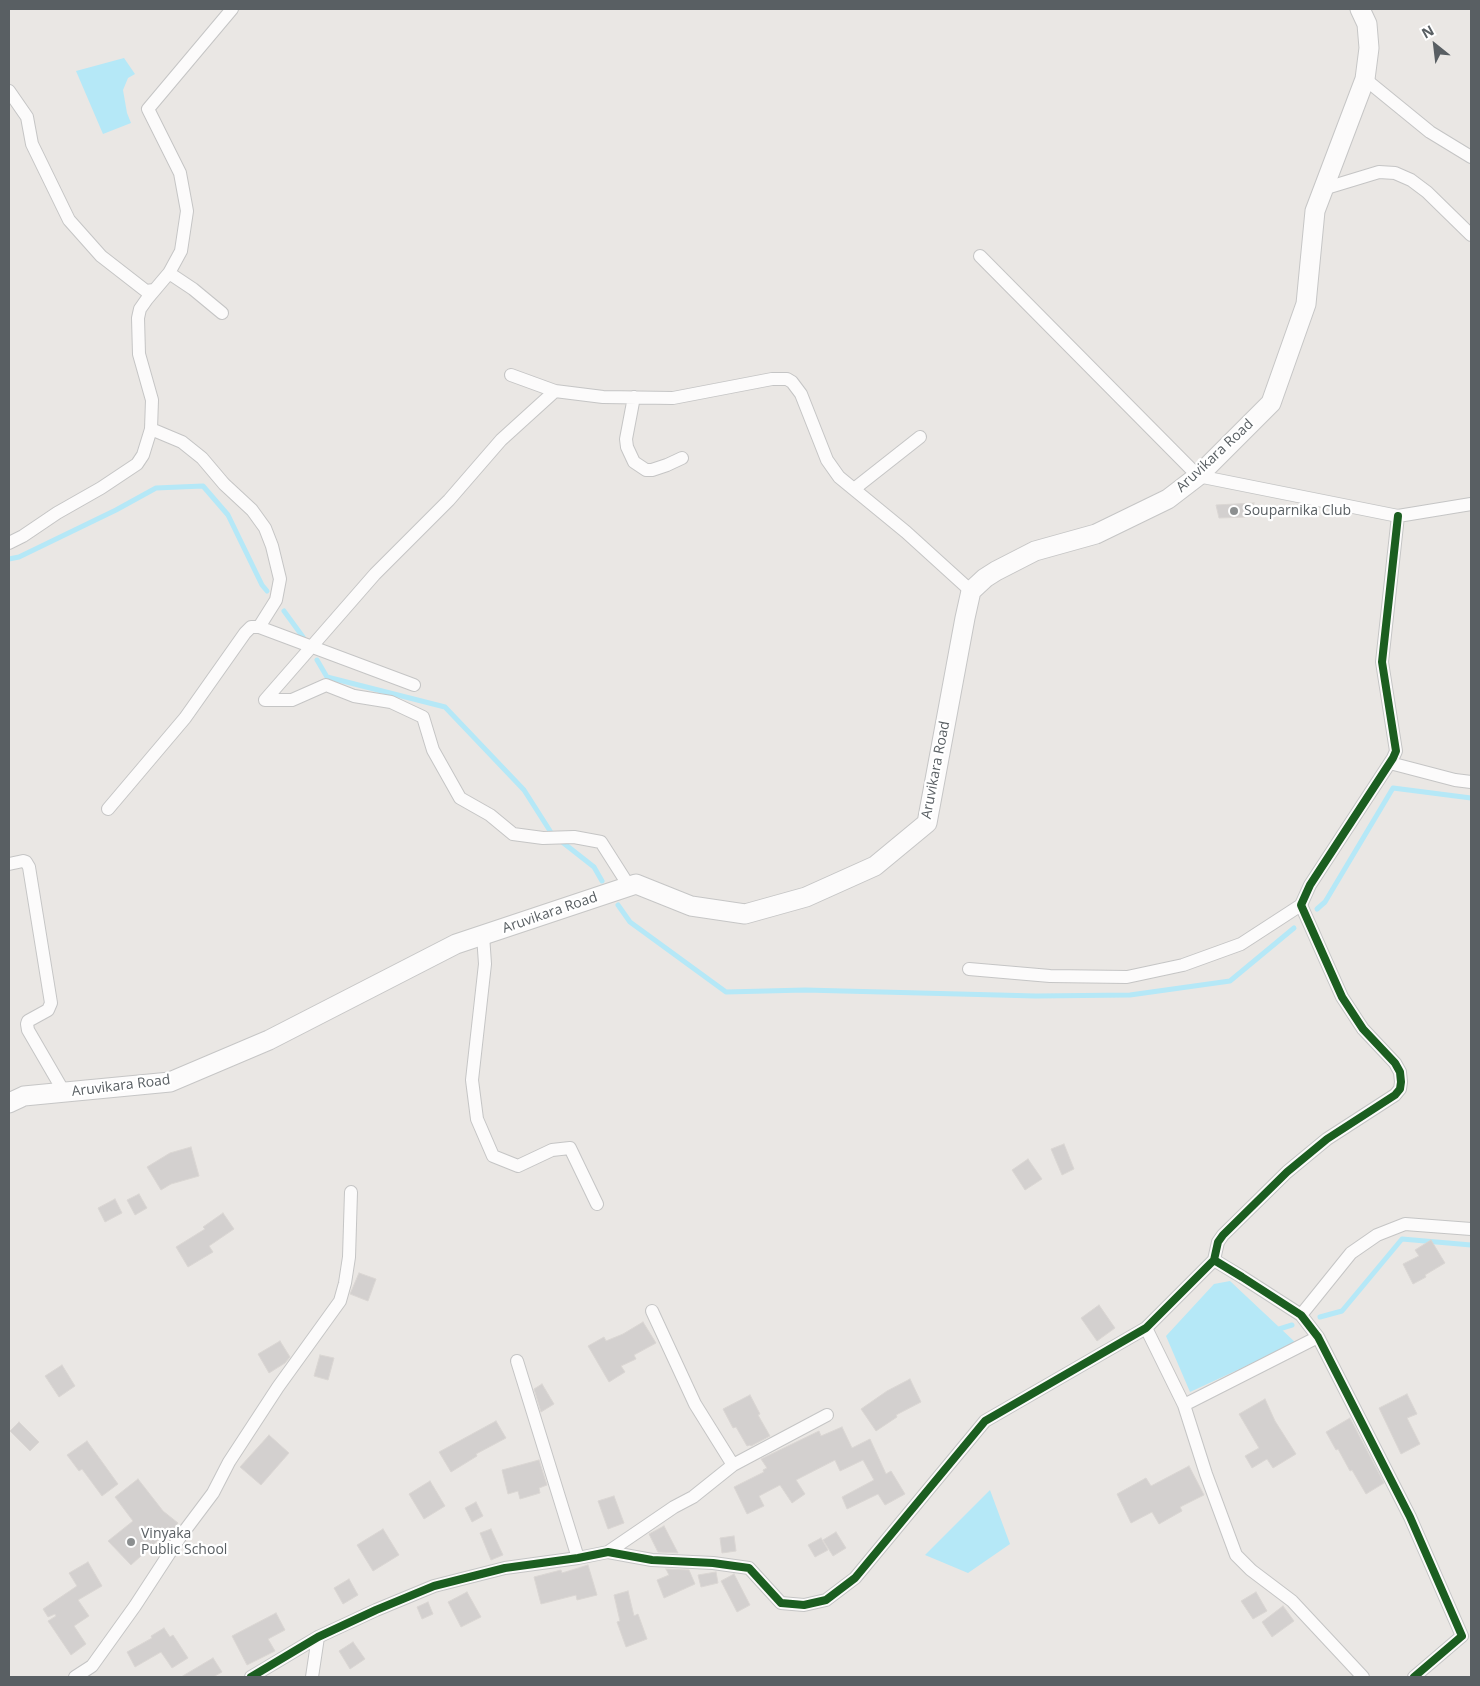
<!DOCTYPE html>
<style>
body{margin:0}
#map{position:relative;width:1480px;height:1686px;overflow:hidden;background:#eae7e4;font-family:"Open Sans",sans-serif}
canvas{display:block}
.frame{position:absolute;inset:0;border:10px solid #595f63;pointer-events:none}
.north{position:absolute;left:1410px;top:20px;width:50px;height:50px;-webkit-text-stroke:4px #fff;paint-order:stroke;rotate:331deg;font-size:14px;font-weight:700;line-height:20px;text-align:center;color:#595f63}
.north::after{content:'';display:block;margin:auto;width:18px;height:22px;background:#595f63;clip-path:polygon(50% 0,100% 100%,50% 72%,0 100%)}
</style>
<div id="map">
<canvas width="1480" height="1686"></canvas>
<div class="frame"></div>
<div class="north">N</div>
</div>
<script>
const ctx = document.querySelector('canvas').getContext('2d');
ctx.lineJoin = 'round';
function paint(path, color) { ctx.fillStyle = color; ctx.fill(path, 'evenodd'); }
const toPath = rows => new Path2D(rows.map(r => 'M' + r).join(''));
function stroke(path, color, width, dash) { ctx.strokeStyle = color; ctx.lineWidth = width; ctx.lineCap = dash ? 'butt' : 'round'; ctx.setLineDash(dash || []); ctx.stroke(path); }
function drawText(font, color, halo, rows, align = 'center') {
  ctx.font = font + ' "Open Sans",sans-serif'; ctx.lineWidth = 4.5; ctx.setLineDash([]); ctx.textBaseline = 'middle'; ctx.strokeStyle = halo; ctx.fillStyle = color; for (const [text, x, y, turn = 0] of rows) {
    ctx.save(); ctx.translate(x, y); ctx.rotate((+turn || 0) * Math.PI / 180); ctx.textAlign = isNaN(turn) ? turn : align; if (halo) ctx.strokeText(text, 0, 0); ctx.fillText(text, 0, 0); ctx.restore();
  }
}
const water = toPath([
 [124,58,135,74,128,78,123,90,127,113,131,123,103,134,76,71],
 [1230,1281,1296,1343,1190,1392,1166,1336,1214,1284],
 [990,1490,1010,1544,968,1573,925,1555]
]);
const stream = toPath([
 [9,559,19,557,116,510,156,488,203,486,228,515,262,585,267,591],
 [284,611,303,637],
 [317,660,327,677,445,707,524,790,552,834,594,867,602,881],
 [618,905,630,922,726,992,805,990,1036,996,1130,995,1230,981,1294,928],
 [1317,909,1325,902,1393,788,1471,798],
 [1320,1317,1342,1311,1402,1239,1471,1245],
 [1276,1330,1292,1325]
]);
const building = toPath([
 [1254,503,1248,517,1219,518,1216,505,1254,503],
 [1064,1144,1074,1169,1062,1175,1051,1149,1064,1144],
 [191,1147,199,1176,171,1184,161,1190,147,1167,170,1153,191,1147],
 [1028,1159,1042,1179,1025,1190,1012,1170,1028,1159],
 [139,1194,147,1208,135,1215,127,1200,139,1194],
 [115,1199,122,1213,105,1222,98,1208,115,1199],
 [223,1213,234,1229,209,1246,213,1252,188,1267,176,1247,205,1229,203,1227,223,1213],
 [1431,1240,1445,1263,1425,1275,1426,1277,1413,1284,1403,1264,1419,1256,1415,1250,1431,1240],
 [359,1273,376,1279,368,1301,350,1294,359,1273],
 [1099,1305,1115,1328,1097,1341,1081,1318,1099,1305],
 [643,1322,656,1343,634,1355,636,1359,621,1366,625,1372,609,1382,588,1346,604,1337,606,1341,623,1334,643,1322],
 [280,1341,290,1357,285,1363,269,1373,258,1354,280,1341],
 [320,1355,334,1358,328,1380,314,1376,320,1355],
 [62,1365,75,1386,59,1397,45,1376,62,1365],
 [910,1379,921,1402,896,1415,897,1417,876,1431,861,1409,887,1391,910,1379],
 [542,1384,554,1404,541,1412,534,1389,542,1384],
 [1407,1394,1417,1414,1407,1418,1420,1444,1401,1454,1379,1408,1407,1394],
 [750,1395,760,1414,758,1415,770,1436,751,1446,750,1445,747,1446,736,1427,733,1428,723,1409,750,1395],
 [1265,1399,1275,1421,1296,1454,1273,1468,1267,1459,1252,1468,1245,1456,1259,1448,1239,1414,1265,1399],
 [1350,1418,1384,1483,1366,1494,1352,1470,1350,1471,1338,1449,1336,1450,1326,1432,1350,1418],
 [496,1421,506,1438,476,1454,477,1456,451,1472,439,1452,496,1421],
 [19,1422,39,1442,30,1451,10,1431,19,1422],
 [842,1427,852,1448,870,1439,886,1474,891,1471,905,1494,885,1505,878,1494,847,1509,842,1497,874,1480,863,1460,840,1471,835,1460,796,1480,805,1494,792,1503,780,1485,759,1496,764,1506,747,1514,734,1487,764,1472,763,1470,767,1468,761,1459,819,1431,821,1436,842,1427],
 [269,1435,289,1453,261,1485,240,1467,269,1435],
 [87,1441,118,1484,102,1496,82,1469,79,1471,67,1455,87,1441],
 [539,1460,547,1485,539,1488,540,1493,520,1499,518,1491,508,1494,502,1470,539,1460],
 [1189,1466,1204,1495,1180,1507,1182,1511,1159,1524,1152,1512,1131,1523,1117,1494,1146,1478,1151,1486,1189,1466],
 [138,1479,163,1511,178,1523,167,1539,163,1536,131,1565,108,1541,133,1521,115,1497,138,1479],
 [430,1481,445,1506,424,1519,409,1494,430,1481],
 [614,1496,624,1523,608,1529,598,1501,614,1496],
 [476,1502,483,1516,472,1522,465,1508,476,1502],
 [664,1526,678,1553,658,1552,649,1534,664,1526],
 [383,1529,399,1555,373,1571,357,1545,383,1529],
 [491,1529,503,1555,491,1560,480,1533,491,1529],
 [836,1532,846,1548,833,1556,823,1540,836,1532],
 [734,1536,736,1551,722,1553,720,1538,734,1536],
 [821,1538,828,1550,815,1557,808,1545,821,1538],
 [88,1562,102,1586,78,1600,89,1616,74,1626,86,1644,71,1655,48,1621,56,1616,55,1614,48,1617,43,1609,77,1586,69,1573,88,1562],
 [588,1565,597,1595,577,1600,576,1595,541,1604,534,1577,561,1570,562,1573,588,1565],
 [666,1569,689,1570,695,1584,664,1598,657,1580,669,1575,666,1569],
 [716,1572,718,1583,701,1587,698,1575,716,1572],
 [734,1574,750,1605,737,1612,721,1581,734,1574],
 [349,1579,358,1595,343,1604,334,1588,349,1579],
 [628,1591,634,1616,638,1614,647,1639,626,1647,617,1622,620,1621,614,1595,628,1591],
 [467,1592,481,1617,461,1627,448,1602,467,1592],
 [1256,1592,1267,1611,1253,1619,1241,1601,1256,1592],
 [428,1602,433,1614,422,1619,417,1607,428,1602],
 [1283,1606,1294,1621,1272,1637,1262,1622,1283,1606],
 [276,1613,285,1630,268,1639,275,1651,247,1665,232,1636,276,1613],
 [164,1628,170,1637,173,1635,188,1658,172,1668,161,1652,135,1667,127,1652,152,1638,151,1636,164,1628],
 [353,1642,365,1659,350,1669,339,1651,353,1642],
 [213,1658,222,1672,213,1677,181,1677,213,1658]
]);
const street = toPath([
 [1365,79,1430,132,1471,157],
 [9,91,27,117,32,144,69,220,101,256,146,291,154,290],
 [1323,189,1379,172,1395,173,1411,180,1427,192,1471,235],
 [980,256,1198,476,1398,516,1471,504],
 [169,273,193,289,222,313],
 [511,375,555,391,603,397,673,398,772,379,787,379,792,382,801,394,827,460,839,477,906,532,971,591],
 [634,397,626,439,627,447,634,462,646,470,652,470,667,465,682,458],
 [151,429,182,442,202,458,224,484,252,510,265,528,272,546,280,579,276,600,259,627],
 [854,489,920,437],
 [1398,516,1382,662,1396,751,1393,758,1310,885,1301,905,1342,997,1363,1029,1395,1063,1400,1072,1401,1082,1400,1089,1395,1095,1327,1139,1287,1172,1223,1235,1218,1242,1214,1260,1242,1277,1301,1315,1318,1337,1410,1517,1462,1636,1414,1677],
 [9,543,23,536,57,513,101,488,137,464,143,455,151,429,152,400,139,354,138,318,140,309,147,299,169,273,181,251,187,211,180,173,148,109,232,9],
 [265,700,292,700,326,685,354,696,391,702,423,717,433,750,460,798,490,815,513,834,543,838,574,837,601,842,629,886],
 [265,700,375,574,449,500,501,440,555,391],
 [1390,763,1455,780,1471,782],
 [108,809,185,718,245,633,251,627,259,627,414,685],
 [9,864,23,861,26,862,29,867,51,1003,48,1010,28,1021,27,1024,28,1030,64,1092],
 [483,935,485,964,472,1080,477,1119,493,1156,518,1166,552,1150,570,1148,597,1204],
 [969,969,1050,976,1127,977,1183,965,1241,944,1301,905],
 [652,1311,695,1404,733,1465],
 [1301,1315,1351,1253,1377,1235,1405,1224,1471,1229],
 [1146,1328,1184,1405,1206,1474,1236,1555,1251,1570,1292,1601,1363,1677],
 [517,1361,578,1558],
 [1184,1405,1318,1337],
 [608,1552,674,1507,693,1497,733,1465,827,1415],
 [75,1677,92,1666,135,1606,180,1537,213,1493,229,1462,278,1387,340,1301,345,1283,349,1257,351,1192],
 [251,1677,318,1637,376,1610,434,1586,505,1568,578,1558,608,1552,652,1560,713,1563,749,1568,781,1603,804,1605,826,1600,855,1578,985,1421,1146,1328,1214,1260],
 [312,1677,318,1637]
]);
const secondary = toPath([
 [9,1103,24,1096,170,1082,269,1040,456,944,636,884,691,906,745,914,806,897,875,866,927,823,965,618,971,591,985,578,996,571,1035,551,1096,534,1168,499,1198,476,1271,403,1306,304,1315,211,1365,79,1369,48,1367,24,1360,9]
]);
const cycleway = toPath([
 [1398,516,1382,662,1396,751,1393,758,1310,885,1301,905,1342,997,1363,1029,1395,1063,1400,1072,1401,1082,1400,1089,1395,1095,1327,1139,1287,1172,1223,1235,1218,1242,1214,1260,1242,1277,1301,1315,1318,1337,1410,1517,1462,1636,1414,1677],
 [251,1677,318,1637,376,1610,434,1586,505,1568,578,1558,608,1552,652,1560,713,1563,749,1568,781,1603,804,1605,826,1600,855,1578,985,1421,1146,1328,1214,1260]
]);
const markers = [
 [1234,511,5,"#8c8f90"],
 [131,1542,5,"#8c8f90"]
];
const streetNames = [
 ["Aruvikara Road",1215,456,-43],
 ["Aruvikara Road",936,770,-79],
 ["Aruvikara Road",550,913,-19],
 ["Aruvikara Road",121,1086,-7]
];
const poiNames = [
 ["Souparnika Club",1244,511],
 ["Vinyaka",141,1534],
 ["Public School",141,1550]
];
paint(water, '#b5e8f7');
stroke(stream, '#b5e8f7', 5);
paint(building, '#d3d0cf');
stroke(building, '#dad6d3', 1);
stroke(street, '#c5c5c5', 14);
stroke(secondary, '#c6c6c6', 21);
stroke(street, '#fcfbfb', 12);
stroke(secondary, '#fcfbfb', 19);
stroke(cycleway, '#1b5e20', 8);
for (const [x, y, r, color] of markers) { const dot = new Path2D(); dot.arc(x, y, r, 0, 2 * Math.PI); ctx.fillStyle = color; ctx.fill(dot); stroke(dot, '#fff', 2); }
drawText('14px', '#595f63', '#fff', streetNames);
drawText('14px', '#595f63', '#fff', poiNames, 'left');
</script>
